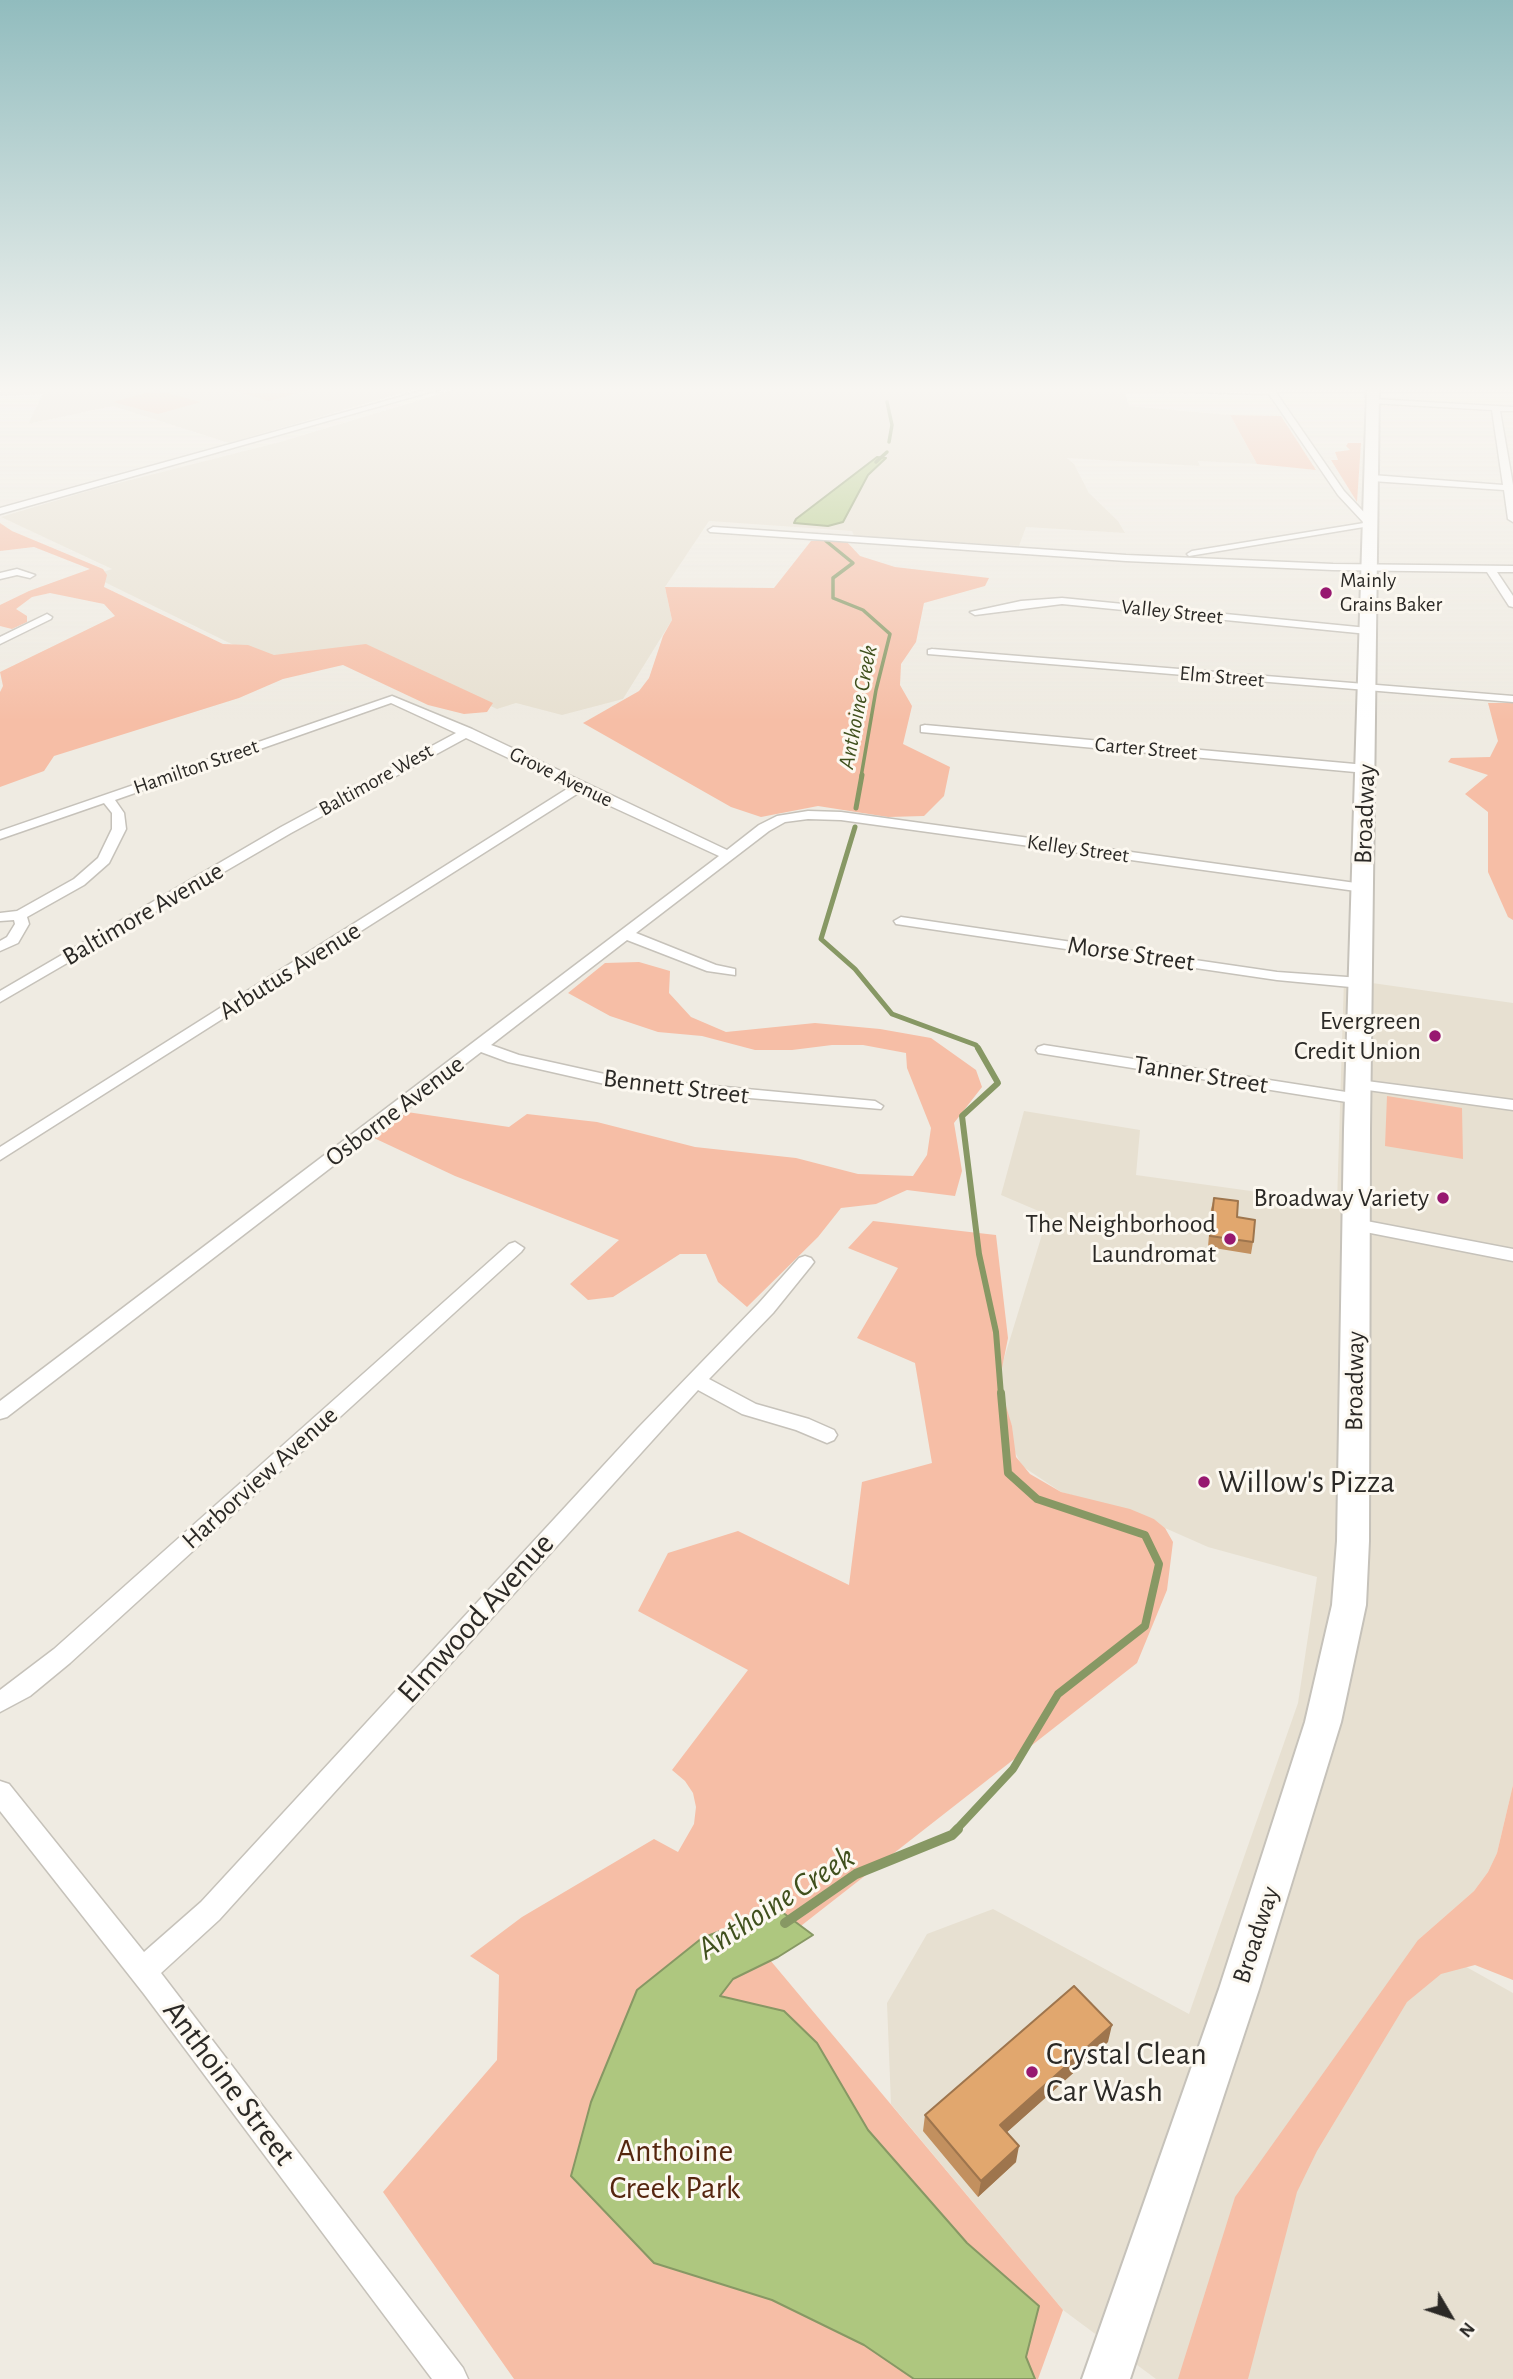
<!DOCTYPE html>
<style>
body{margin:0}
#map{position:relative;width:1513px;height:2379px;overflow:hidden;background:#efebe2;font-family:"Alegreya Sans",sans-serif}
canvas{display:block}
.north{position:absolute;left:1415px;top:2281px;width:70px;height:70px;-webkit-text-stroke:5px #fcf8f0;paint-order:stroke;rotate:129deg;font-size:19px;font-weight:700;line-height:28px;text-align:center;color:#2b2926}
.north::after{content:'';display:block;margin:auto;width:24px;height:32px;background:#2b2926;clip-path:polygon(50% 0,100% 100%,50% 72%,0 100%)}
</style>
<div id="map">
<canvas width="1513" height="2379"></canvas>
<div class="north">N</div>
</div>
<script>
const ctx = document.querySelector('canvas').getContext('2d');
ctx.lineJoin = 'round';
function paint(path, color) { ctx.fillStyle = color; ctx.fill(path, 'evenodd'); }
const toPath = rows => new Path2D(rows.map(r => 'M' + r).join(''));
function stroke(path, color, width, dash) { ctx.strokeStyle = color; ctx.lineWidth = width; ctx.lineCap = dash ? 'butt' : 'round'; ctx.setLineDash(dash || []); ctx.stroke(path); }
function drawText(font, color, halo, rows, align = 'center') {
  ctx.font = font + ' "Alegreya Sans",sans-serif'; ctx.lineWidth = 6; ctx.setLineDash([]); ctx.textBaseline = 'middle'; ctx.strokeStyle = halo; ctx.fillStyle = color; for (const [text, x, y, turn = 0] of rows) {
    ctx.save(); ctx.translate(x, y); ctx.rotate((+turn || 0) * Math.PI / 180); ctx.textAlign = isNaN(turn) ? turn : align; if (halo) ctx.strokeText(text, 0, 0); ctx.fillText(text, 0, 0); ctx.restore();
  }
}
const built = toPath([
 [2,388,419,388,229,443,113,406,28,424,43,394,0,396],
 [460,388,1156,388,1159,393,1125,393,1129,406,1230,415,1257,464,1198,461,1200,466,1067,458,1074,464,1089,493,1118,521,1125,533,1026,527,1019,546,854,536,852,531,709,521,665,587,672,620,623,699,562,715,516,703,497,709,362,648,289,672,92,576,112,569,1,517,95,489,280,442],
 [1344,979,1513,1003,1513,1785,1497,1853,1488,1872,1474,1891,1418,1940,1513,1993,1513,2379,1156,2379,1063,2310,891,2104,887,2003,927,1934,993,1909,1189,2014,1298,1703,1317,1577,1208,1547,1165,1528,1154,1519,1061,1492,1022,1466,1013,1448,1012,1426,1002,1403,999,1375,1048,1215,1001,1195,1024,1111,1140,1130,1136,1175,1337,1203]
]);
const green = toPath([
 [225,388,316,388,269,401],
 [156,390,201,402,158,414,113,402],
 [1230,415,1281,416,1316,470,1257,464],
 [1348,443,1361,443,1357,502,1331,460,1338,460,1335,452,1350,450,1346,446],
 [0,523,12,531,103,569,107,575,104,587,223,644,248,645,274,655,366,644,493,703,487,712,464,714,428,705,343,665,283,679,239,698,54,756,44,771,0,787,0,692,3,686,0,672,115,616,104,604,50,593,32,597,16,609,27,616,27,622,12,629,0,626,0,605,29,591,90,569,34,547,0,551],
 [811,541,846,541,860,556,895,567,989,578,985,586,924,603,916,642,901,664,900,685,912,706,903,744,950,767,944,796,924,816,888,817,818,806,761,817,731,807,583,723,639,691,649,678,663,636,672,620,665,587,774,588],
 [1488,703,1513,703,1513,920,1508,917,1488,872,1488,812,1465,794,1488,775,1448,762,1451,758,1490,757,1498,741],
 [639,962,670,971,669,993,691,1017,726,1032,815,1023,880,1029,931,1038,976,1070,982,1087,954,1123,962,1171,955,1196,907,1190,876,1204,841,1208,818,1237,747,1307,718,1282,706,1254,680,1254,613,1297,588,1300,570,1284,619,1240,455,1176,374,1138,407,1112,509,1127,527,1114,597,1122,695,1147,796,1158,858,1174,913,1176,927,1155,931,1128,907,1068,906,1053,863,1045,832,1045,792,1050,755,1050,702,1036,658,1032,610,1016,568,993,605,963],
 [1387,1096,1462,1108,1463,1159,1385,1146],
 [873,1221,996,1235,1008,1338,999,1383,1012,1426,1016,1457,1030,1474,1061,1492,1130,1509,1154,1519,1165,1528,1173,1542,1167,1590,1137,1663,765,1954,1063,2310,1038,2379,514,2379,383,2192,497,2060,499,1975,470,1956,522,1917,654,1839,678,1852,694,1824,696,1807,693,1793,685,1781,672,1770,748,1670,638,1611,668,1553,738,1531,849,1585,862,1482,932,1463,915,1363,857,1338,898,1268,848,1248],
 [1513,1785,1513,1980,1475,1965,1441,1974,1407,2002,1317,2151,1297,2192,1248,2379,1178,2379,1235,2197,1418,1940,1474,1891,1488,1872,1497,1853]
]);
const water = toPath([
 [877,457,886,458,868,475,843,522,828,526,794,523,796,519,877,457],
 [778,1909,813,1935,778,1957,733,1979,720,1996,784,2011,817,2043,868,2130,967,2243,1039,2306,1026,2357,1035,2379,914,2379,864,2345,772,2300,654,2263,571,2176,591,2102,637,1990,702,1938,778,1909]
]);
const streamFar4 = toPath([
 [887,402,892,425,889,442],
 [876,462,887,452],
 [826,541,853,563,833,578,833,598,863,610,890,634,876,690,861,777]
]);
const streamFar3 = toPath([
 [856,808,862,775],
 [855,827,821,939,855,969,892,1014,976,1045,979,1050]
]);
const streamFar2 = toPath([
 [978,1048,998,1083,962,1116,979,1254,996,1332,1001,1395]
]);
const streamFar1 = toPath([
 [956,1830,1013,1769,1058,1694,1145,1626,1159,1564,1145,1535,1037,1499,1008,1473,1001,1393]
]);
const stream = toPath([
 [785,1923,856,1874,952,1835,958,1829]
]);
const minor = toPath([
 [432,388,444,388,0,514,0,508,432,388],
 [1155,388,1273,388,1344,491,1376,525,1189,556,1187,554,1192,551,1364,523,1338,495,1269,394,1158,391,1155,388],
 [1373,399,1513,407,1513,411,1500,411,1513,485,1513,522,1508,519,1504,490,1372,481,1368,478,1372,475,1503,485,1492,410,1370,403,1373,399],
 [713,527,1126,555,1333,564,1513,566,1513,572,1497,572,1513,596,1513,607,1509,606,1487,572,1333,570,1126,561,710,532,708,530,713,527],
 [17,569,35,575,30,578,17,575,0,579,0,573,17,569],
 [1062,598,1368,628,1373,631,1368,634,1062,604,975,615,970,612,1021,601,1062,598],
 [47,614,52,617,51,619,0,644,0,637,47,614],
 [932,649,1513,696,1513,702,928,654,928,650,932,649],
 [392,696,472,729,727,850,759,825,777,816,808,811,841,812,1363,884,1370,888,1363,892,841,820,808,819,785,822,769,831,636,933,716,965,735,969,735,975,707,971,627,940,491,1045,519,1055,618,1077,875,1101,883,1106,881,1109,618,1087,508,1062,481,1052,7,1417,0,1419,0,1401,719,856,580,792,0,1160,0,1147,570,787,466,738,291,833,0,1002,0,991,281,827,456,733,391,703,115,800,124,813,126,829,109,863,84,885,27,917,29,924,18,943,0,951,0,941,7,937,15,924,14,920,0,921,0,913,17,911,74,879,98,858,112,829,112,813,104,803,0,839,0,831,392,696],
 [925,725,1366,765,1372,769,1366,773,921,732,921,726,925,725],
 [901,917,1277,972,1361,978,1369,983,1361,988,1277,980,896,924,894,921,901,917],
 [1044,1045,1359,1094,1367,1099,1359,1104,1038,1053,1036,1050,1038,1047,1044,1045],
 [1359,1080,1513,1100,1513,1110,1353,1088,1351,1085,1353,1082,1359,1080],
 [1356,1219,1513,1249,1513,1261,1350,1229,1347,1225,1356,1219],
 [515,1242,524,1248,521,1252,70,1663,30,1696,0,1712,0,1690,54,1649,509,1244,515,1242],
 [805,1256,811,1258,814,1262,811,1266,773,1313,709,1379,756,1404,809,1419,834,1430,837,1435,834,1440,827,1443,796,1430,742,1414,698,1390,219,1920,161,1973,463,2368,468,2379,432,2379,144,1994,0,1811,0,1781,9,1784,144,1952,201,1902,638,1428,759,1303,799,1258,805,1256]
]);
const primary = toPath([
 [1367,388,1379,388,1370,1129,1369,1541,1366,1605,1341,1722,1259,1989,1130,2379,1082,2379,1219,1989,1305,1722,1332,1605,1337,1541,1344,1129,1367,388]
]);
const wall = toPath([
 [1214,1198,1253,1242,1251,1254,1208,1247,1211,1209],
 [1108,2042,1007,2132,1016,2162,978,2197,923,2131,925,2115]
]);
const shadedWall = toPath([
 [1112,2025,1108,2042,997,2141,1000,2125],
 [1019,2146,1016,2162,978,2197,981,2181]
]);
const building = toPath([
 [1214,1198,1238,1201,1237,1217,1255,1220,1253,1242,1210,1236,1214,1198],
 [1074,1986,1112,2025,1000,2125,1019,2146,981,2181,925,2115,1074,1986]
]);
const markers = [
 [1326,593,7,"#971870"],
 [1435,1036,7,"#971870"],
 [1443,1198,7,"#971870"],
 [1230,1239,7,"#971870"],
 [1204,1482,7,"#971870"],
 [1032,2072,7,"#971870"]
];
const farPoinames = [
 ["Mainly",1340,581],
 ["Grains Baker",1340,605]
];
const farStreetnames = [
 ["Valley Street",1172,612,6],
 ["Elm Street",1222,677,5],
 ["Carter Street",1146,749,5],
 ["Hamilton Street",196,767,-19],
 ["Grove Avenue",561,777,26],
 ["Baltimore West",376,780,-29],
 ["Kelley Street",1078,849,8]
];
const farWaternames = [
 ["Anthoine Creek",858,707,-79]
];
const streetNames = [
 ["Broadway",1365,814,-88],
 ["Baltimore Avenue",143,914,-30],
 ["Morse Street",1131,954,8],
 ["Arbutus Avenue",290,971,-32],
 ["Tanner Street",1201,1075,9],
 ["Bennett Street",676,1087,7],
 ["Osborne Avenue",395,1111,-37],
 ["Broadway",1355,1381,-89],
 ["Harborview Avenue",260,1478,-42],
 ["Broadway",1256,1935,-72]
];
const poiNames = [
 ["Evergreen",1421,1021],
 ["Credit Union",1421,1051],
 ["Broadway Variety",1429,1198],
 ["The Neighborhood",1216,1224],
 ["Laundromat",1216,1254]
];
const nearPoinames = [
 ["Willow's Pizza",1218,1482],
 ["Crystal Clean",1046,2054],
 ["Car Wash",1046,2091]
];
const nearStreetnames = [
 ["Elmwood Avenue",476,1618,-48],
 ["Anthoine Street",229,2083,53]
];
const nearParknames = [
 ["Anthoine",675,2151],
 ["Creek Park",675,2188]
];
const nearWaternames = [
 ["Anthoine Creek",776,1903,-33]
];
paint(built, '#e7e0d1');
paint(green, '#f6bea6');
paint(water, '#aec77f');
stroke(water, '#879864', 2);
stroke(streamFar4, '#879864', 3.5);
stroke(streamFar3, '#879864', 5);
stroke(streamFar2, '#879864', 6);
stroke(streamFar1, '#879864', 8);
stroke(stream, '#879864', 10);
stroke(minor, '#c6c2ba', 3);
stroke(primary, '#c6c2ba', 4);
paint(minor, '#fff');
paint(primary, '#fff');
paint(wall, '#c2905f');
paint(shadedWall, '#9e754d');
paint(building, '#e1a76e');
stroke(building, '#9e754d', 2);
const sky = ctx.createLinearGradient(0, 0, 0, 721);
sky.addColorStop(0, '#91bcbe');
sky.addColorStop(0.54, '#f8f6f2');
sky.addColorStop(1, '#f8f6f200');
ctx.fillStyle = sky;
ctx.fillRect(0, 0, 1513, 721);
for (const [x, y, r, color] of markers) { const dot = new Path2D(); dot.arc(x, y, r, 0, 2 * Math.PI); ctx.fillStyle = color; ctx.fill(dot); stroke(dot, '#fcf8f0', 2.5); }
drawText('21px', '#2b2926', '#fcf8f0', farPoinames, 'left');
drawText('21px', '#2b2926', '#fcf8f0', farStreetnames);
drawText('italic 23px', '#40501d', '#fcf8f0', farWaternames);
drawText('26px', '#2b2926', '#fcf8f0', streetNames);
drawText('26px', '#2b2926', '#fcf8f0', poiNames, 'right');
drawText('32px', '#2b2926', '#fcf8f0', nearPoinames, 'left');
drawText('32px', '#2b2926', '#fcf8f0', nearStreetnames);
drawText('32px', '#55260f', '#fcf8f0', nearParknames);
drawText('italic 33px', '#40501d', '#fcf8f0', nearWaternames);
</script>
